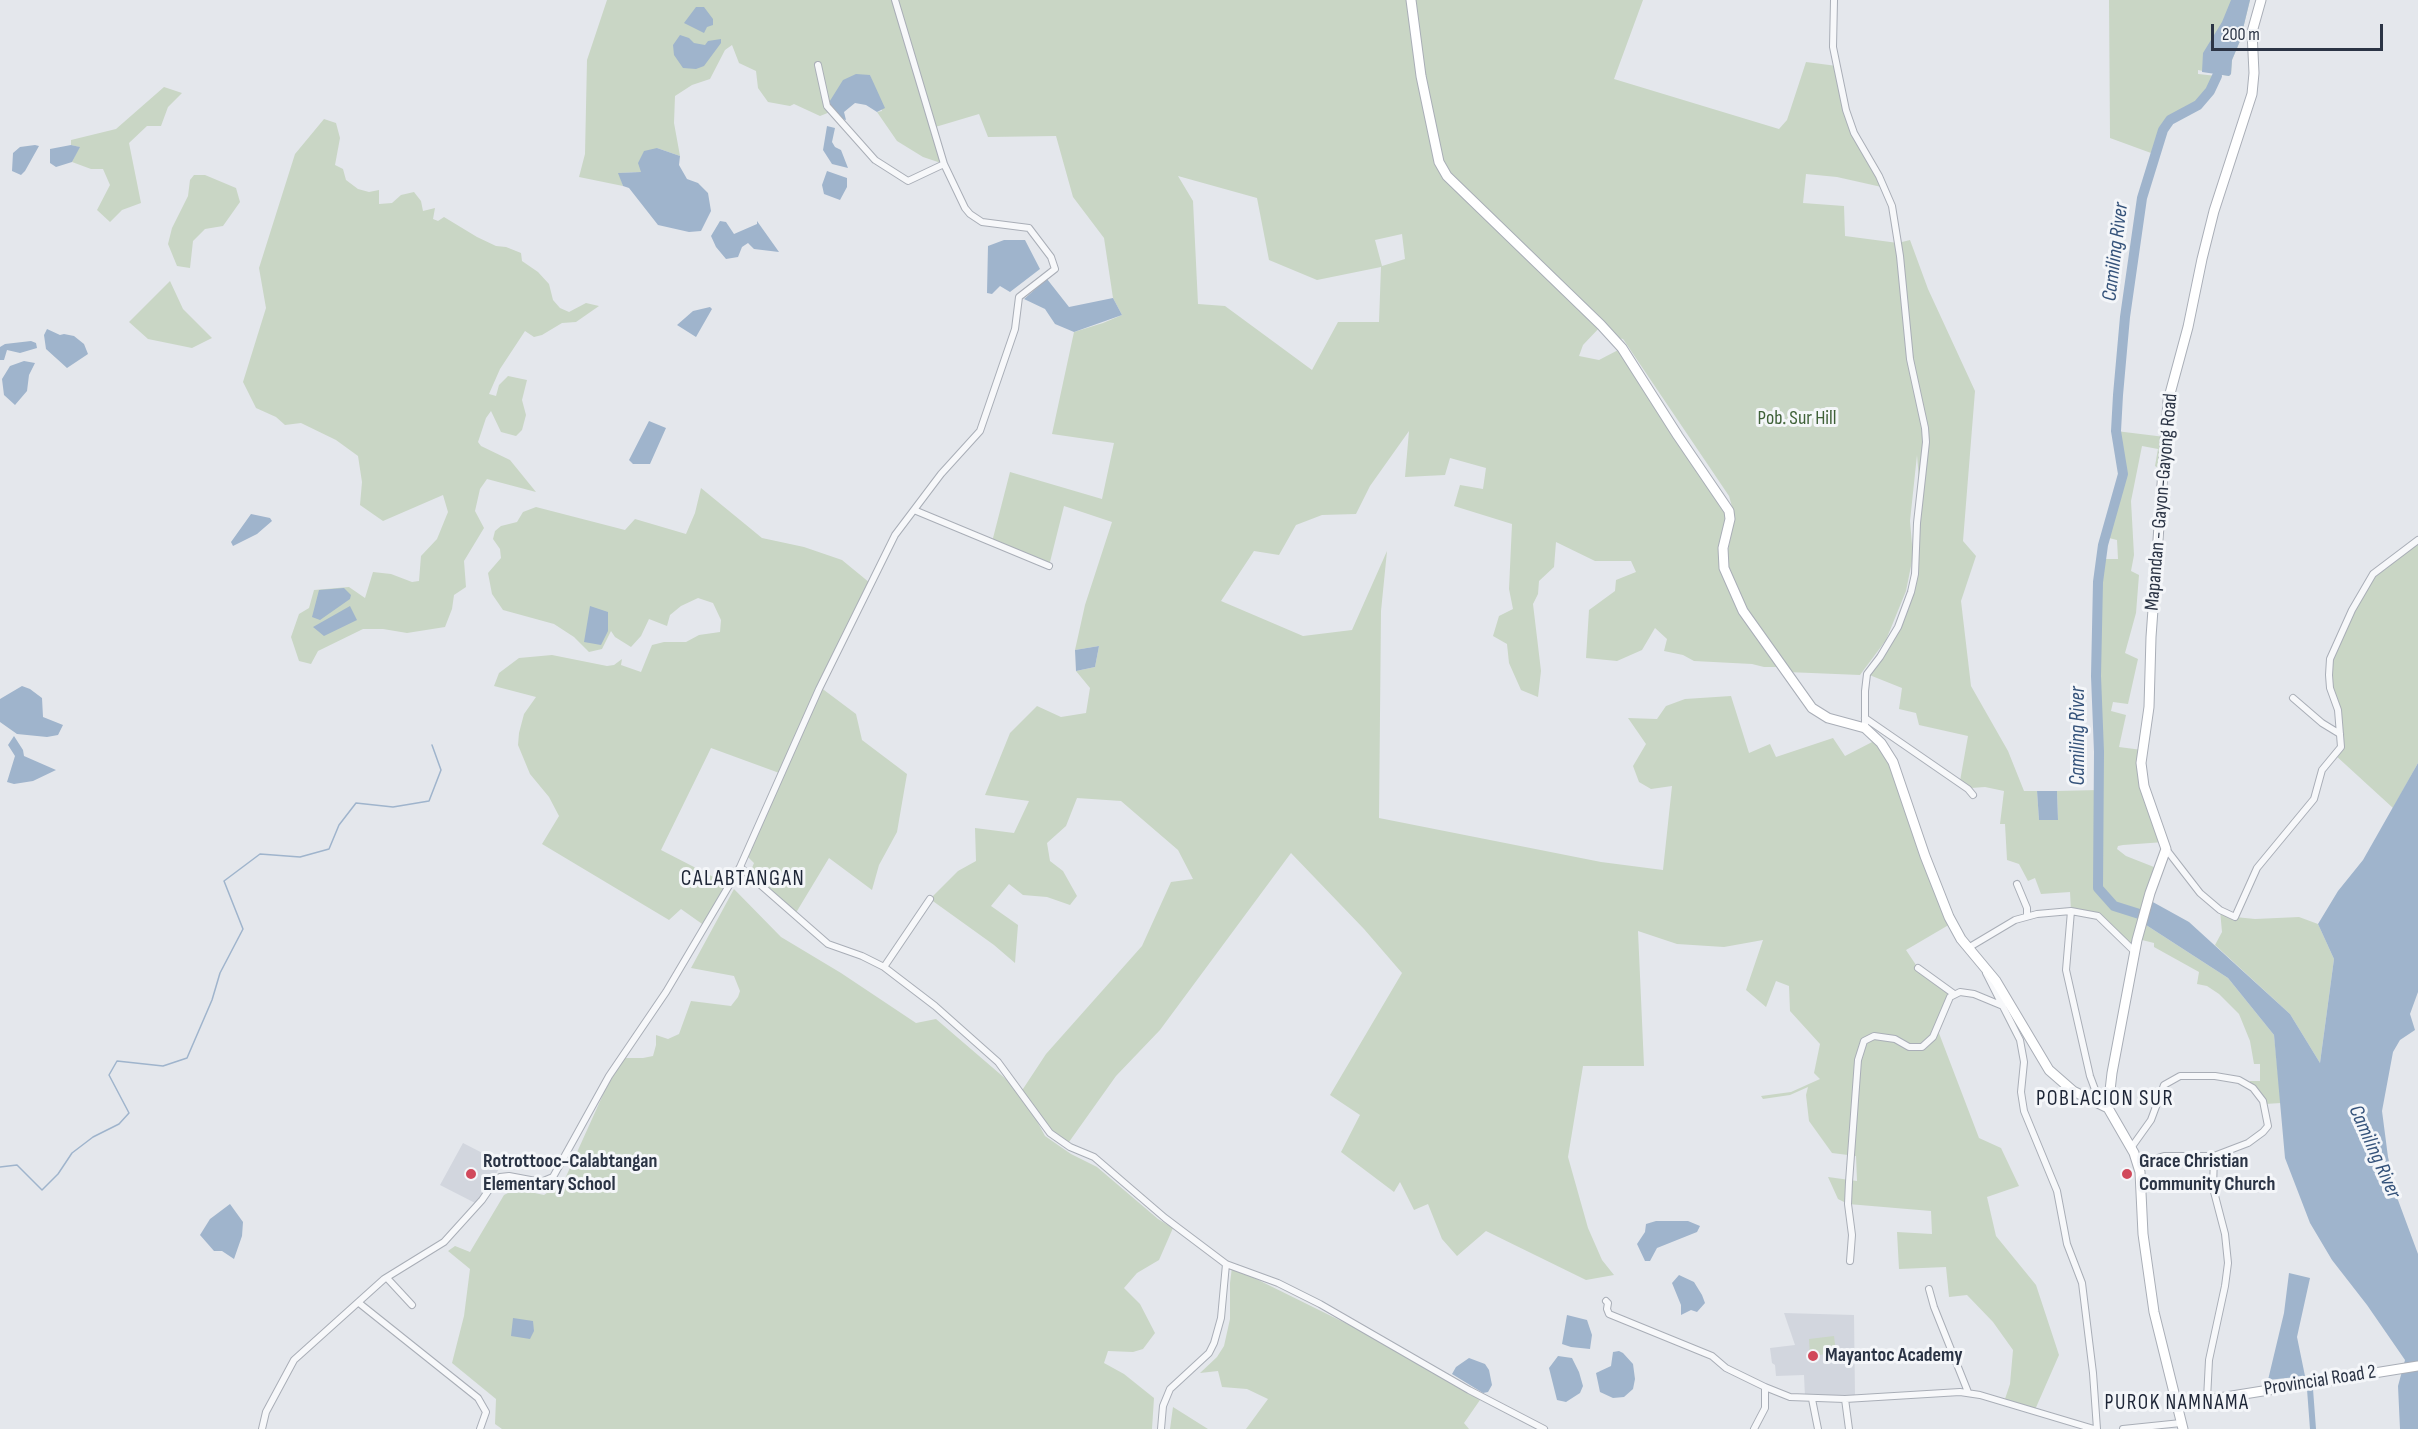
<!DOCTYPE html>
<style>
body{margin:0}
#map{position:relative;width:2418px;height:1429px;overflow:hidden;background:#e4e7ec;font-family:"Sofia Sans Condensed",sans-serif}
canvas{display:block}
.scale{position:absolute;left:2211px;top:24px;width:172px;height:27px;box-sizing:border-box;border:3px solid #2b3445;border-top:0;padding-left:8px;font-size:18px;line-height:21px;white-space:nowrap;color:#2b3445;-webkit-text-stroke:4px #f4f6f9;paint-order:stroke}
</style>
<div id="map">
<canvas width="2418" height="1429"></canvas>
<div class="scale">200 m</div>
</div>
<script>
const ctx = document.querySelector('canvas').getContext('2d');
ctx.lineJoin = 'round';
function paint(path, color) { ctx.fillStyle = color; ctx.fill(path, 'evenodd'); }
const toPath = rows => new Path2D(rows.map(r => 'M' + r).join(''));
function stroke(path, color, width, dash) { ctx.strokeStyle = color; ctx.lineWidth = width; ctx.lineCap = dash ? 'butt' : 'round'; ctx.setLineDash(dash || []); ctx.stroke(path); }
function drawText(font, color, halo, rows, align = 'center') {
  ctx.font = font + ' "Sofia Sans Condensed",sans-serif'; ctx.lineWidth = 6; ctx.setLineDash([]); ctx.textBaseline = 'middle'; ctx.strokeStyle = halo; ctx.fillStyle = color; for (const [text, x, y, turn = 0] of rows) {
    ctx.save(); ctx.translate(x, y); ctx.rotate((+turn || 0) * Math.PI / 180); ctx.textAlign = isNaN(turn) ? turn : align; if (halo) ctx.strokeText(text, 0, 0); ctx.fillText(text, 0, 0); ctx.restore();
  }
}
const built = toPath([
 [463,1143,502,1163,479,1205,440,1185],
 [1784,1313,1854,1315,1855,1396,1805,1397,1804,1375,1776,1376,1775,1365,1772,1363,1770,1348,1795,1345]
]);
const green = toPath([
 [607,0,1643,0,1614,79,1779,129,1787,120,1806,62,1837,66,1848,117,1886,188,1837,177,1806,174,1803,203,1844,206,1845,236,1898,243,1910,240,1928,289,1975,391,1963,541,1976,556,1961,601,1971,686,2008,751,2024,791,2037,791,2039,820,2058,820,2057,791,2099,790,2096,676,2098,582,2101,559,2118,559,2117,540,2105,537,2123,474,2116,431,2165,437,2163,471,2155,466,2158,449,2142,446,2131,501,2134,555,2131,571,2139,575,2136,613,2125,653,2138,659,2128,704,2113,702,2111,711,2126,715,2119,747,2142,750,2141,772,2164,842,2123,845,2118,846,2117,849,2126,856,2159,869,2143,923,2228,978,2274,1035,2281,1103,2265,1104,2250,1086,2250,1081,2260,1081,2260,1064,2254,1064,2250,1041,2239,1014,2219,994,2207,986,2197,984,2199,972,2154,947,2154,943,2138,939,2135,952,2105,920,2071,911,2070,892,2041,894,2035,878,2028,881,2019,864,2007,860,2005,824,2000,824,2004,791,1985,787,1971,788,1960,781,1968,736,1919,725,1916,713,1899,709,1902,688,1867,674,1889,643,1911,592,1920,493,1917,455,1910,521,1913,556,1906,591,1886,640,1860,675,1787,672,1740,597,1726,559,1735,517,1729,496,1623,339,1612,337,1601,326,1583,345,1579,356,1599,360,1622,348,1730,513,1723,548,1731,587,1781,667,1764,667,1752,664,1694,661,1683,655,1664,651,1667,639,1655,628,1642,650,1617,661,1586,658,1589,610,1615,591,1616,580,1636,572,1631,561,1595,561,1556,542,1554,567,1539,581,1538,594,1533,604,1541,671,1538,697,1521,690,1509,663,1507,644,1493,636,1499,616,1513,609,1509,589,1512,524,1454,506,1460,485,1483,489,1486,468,1450,458,1445,475,1405,477,1409,431,1370,486,1356,514,1322,515,1296,525,1279,555,1254,551,1221,601,1303,636,1352,630,1387,551,1381,611,1379,818,1601,862,1663,870,1672,786,1651,789,1639,782,1633,766,1646,744,1628,718,1657,719,1666,706,1685,699,1731,696,1749,753,1770,744,1776,757,1833,738,1845,756,1878,739,1884,748,1952,923,1906,950,1918,968,1954,994,1937,1028,1979,1138,2001,1148,2019,1186,1987,1197,1996,1236,2036,1285,2059,1355,2034,1412,2004,1402,2010,1384,2013,1350,1993,1322,1967,1295,1949,1297,1946,1267,1899,1269,1897,1232,1932,1234,1931,1211,1848,1204,1838,1199,1828,1177,1857,1181,1856,1156,1832,1153,1809,1121,1806,1095,1808,1087,1790,1095,1763,1099,1761,1096,1791,1092,1820,1079,1814,1073,1820,1044,1790,1011,1789,986,1776,981,1766,1007,1746,990,1763,940,1724,947,1677,944,1638,931,1644,1066,1583,1066,1568,1157,1588,1228,1602,1260,1614,1275,1586,1280,1486,1231,1457,1256,1442,1239,1428,1204,1414,1210,1400,1182,1394,1192,1341,1152,1360,1115,1330,1095,1402,973,1364,929,1291,853,1160,1030,1116,1076,1069,1142,1070,1147,1050,1133,1024,1097,1045,1136,1071,1154,1097,1167,1158,1219,1173,1228,1159,1260,1137,1273,1124,1288,1140,1304,1155,1333,1143,1349,1133,1352,1108,1351,1104,1363,1124,1374,1154,1398,1152,1429,502,1429,495,1424,496,1399,452,1363,464,1316,470,1269,448,1251,455,1246,470,1252,504,1195,516,1189,544,1195,564,1181,606,1088,624,1058,643,1058,653,1056,656,1045,656,1035,668,1039,679,1034,691,1001,731,1006,738,997,740,991,734,976,691,968,734,889,781,937,841,973,916,1023,936,1019,1021,1092,1046,1054,1142,946,1171,882,1193,879,1178,850,1121,801,1077,798,1066,826,1047,843,1050,861,1063,871,1077,896,1070,905,1047,897,1023,895,1009,884,991,906,1018,925,1015,963,994,945,930,899,958,871,976,861,975,828,1014,833,1029,801,985,795,1010,733,1037,706,1061,717,1086,713,1090,688,1076,671,1095,667,1099,646,1075,650,1085,605,1112,522,1064,506,1049,566,992,542,1010,472,1102,499,1114,443,1052,434,1074,332,1103,323,1122,315,1113,298,1104,238,1073,197,1056,136,988,137,979,114,932,128,944,164,923,157,897,141,877,112,882,111,870,75,830,112,820,116,794,104,790,106,768,102,758,88,756,71,739,63,732,45,725,50,710,79,692,85,675,96,674,123,680,156,657,148,641,172,619,173,623,186,579,177,585,154,587,60],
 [1178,176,1257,198,1269,260,1317,280,1381,267,1379,322,1338,322,1312,370,1225,306,1198,304,1193,201],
 [1402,234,1405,259,1382,266,1375,240],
 [2109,0,2250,0,2240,41,2232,60,2231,74,2229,76,2198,70,2198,74,2217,76,2211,89,2198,105,2171,120,2163,130,2142,198,2151,153,2110,138],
 [164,87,182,93,168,107,161,126,147,126,129,143,141,203,122,210,110,222,97,210,110,185,103,169,91,169,72,162,79,147,71,145,71,140,116,129],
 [324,119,336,123,340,138,335,165,343,169,346,180,358,189,369,192,379,190,379,204,392,203,401,195,414,192,421,201,423,211,435,208,433,219,438,221,444,217,477,237,496,246,506,247,521,253,522,261,538,272,549,284,553,300,560,308,569,312,586,303,599,306,576,322,562,323,542,335,534,337,525,331,500,369,489,394,496,396,499,385,508,376,527,380,522,400,526,415,522,430,516,436,501,432,491,411,486,418,478,442,481,446,510,460,536,492,487,479,480,489,475,511,484,528,464,561,466,587,454,595,452,609,445,627,407,633,383,629,363,629,318,651,311,664,299,661,291,637,299,614,309,608,314,590,349,587,365,598,373,572,391,574,412,582,419,581,421,556,437,539,448,512,443,495,383,521,360,505,362,482,358,456,336,440,301,423,285,425,276,417,256,408,243,382,266,308,259,268,295,154],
 [194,175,205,175,236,188,240,202,223,226,205,229,193,241,190,268,177,266,168,244,172,228,188,196,190,180],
 [170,281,183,309,212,338,192,348,148,339,129,322],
 [701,488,762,538,804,547,842,560,870,583,820,687,856,714,862,740,907,774,897,832,879,865,872,890,829,858,794,916,749,875,754,863,747,856,782,774,711,748,661,850,729,885,705,926,681,909,669,920,542,844,559,816,549,797,530,774,518,745,519,733,524,714,536,697,494,686,499,673,519,658,552,655,607,666,614,665,622,659,621,665,641,672,652,645,664,642,686,642,699,635,720,632,721,620,713,603,698,598,681,606,670,615,667,626,649,619,641,636,631,647,615,637,611,631,602,649,589,652,574,637,554,624,503,610,492,594,488,573,501,558,500,549,493,539,495,531,501,526,517,522,523,512,536,507,625,530,635,519,686,534,695,513],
 [2418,540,2418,763,2393,808,2334,754,2341,747,2339,721,2331,690,2330,659,2373,574],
 [2220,910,2235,917,2255,919,2299,917,2318,924,2334,959,2320,1063,2290,1014,2215,945,2222,932],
 [1232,1267,1404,1352,1480,1400,1464,1423,1469,1429,1246,1429,1268,1399,1247,1389,1222,1387,1218,1371,1200,1373,1217,1357,1224,1346,1230,1319,1230,1283],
 [1834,1336,1836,1353,1810,1356,1809,1339],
 [1173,1407,1208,1429,1170,1429]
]);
const water = toPath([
 [2231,0,2250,0,2240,41,2232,60,2231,74,2229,76,2202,72,2203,53,2222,22],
 [696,7,704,7,713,19,713,25,707,27,704,33,684,23],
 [680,35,689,38,694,43,705,45,708,41,721,39,721,43,704,66,696,69,683,68,674,55,673,45],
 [856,74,870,75,885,108,877,112,866,105,855,103,844,112,846,120,842,119,828,104,843,80],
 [827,126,835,128,832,142,835,147,841,150,848,168,832,164,823,150],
 [35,145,39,146,25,171,21,175,12,171,13,153,20,147],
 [71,145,80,147,72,162,56,167,50,163,50,149],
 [657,148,680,156,679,165,687,179,698,183,708,193,711,211,701,231,689,232,658,225,629,188,623,186,618,173,641,172,638,163,644,151],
 [827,171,847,178,847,187,840,200,824,194,822,185],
 [720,221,726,222,734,234,757,224,757,221,779,252,754,249,748,243,742,247,738,257,726,259,716,247,711,236],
 [1004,240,1025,240,1040,269,1010,292,1000,286,992,294,987,293,988,246],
 [1047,279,1069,307,1113,298,1122,315,1074,332,1055,324,1045,309,1024,299],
 [710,307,712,309,696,337,677,325,693,311],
 [47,329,60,335,64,334,74,336,84,344,88,354,67,368,46,349,44,335],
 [31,341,36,343,37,348,20,353,7,350,4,360,0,360,0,347,5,344],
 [24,361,35,363,29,375,27,391,15,405,4,395,2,379,10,366],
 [649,421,666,428,650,464,633,464,629,460],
 [251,514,270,518,272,521,257,534,233,546,231,542],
 [344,588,351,595,350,599,320,620,312,617,319,590],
 [350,606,357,620,324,636,313,627],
 [590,606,608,612,608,631,601,645,584,642],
 [1099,646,1095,667,1076,671,1075,650],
 [22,686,30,689,42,698,43,717,63,725,58,735,47,737,17,734,0,722,0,699],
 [14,736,23,750,24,756,56,770,33,781,14,784,7,782,15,756,8,745],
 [2418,763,2418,992,2410,1014,2415,1030,2400,1040,2393,1052,2382,1111,2388,1157,2398,1200,2418,1254,2418,1429,2400,1429,2398,1386,2405,1360,2367,1305,2332,1260,2310,1223,2285,1158,2274,1035,2228,978,2143,923,2151,901,2189,922,2290,1014,2320,1063,2334,959,2318,924,2338,891,2363,860],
 [2037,791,2057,791,2058,820,2039,820],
 [230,1204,243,1222,242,1236,234,1259,222,1251,214,1251,200,1235,210,1219],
 [1656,1221,1688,1221,1700,1226,1697,1232,1657,1248,1650,1261,1645,1261,1637,1244,1645,1232,1646,1224],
 [2289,1273,2310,1278,2297,1337,2305,1376,2268,1380,2284,1313],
 [1679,1275,1694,1282,1702,1295,1705,1303,1697,1312,1691,1310,1681,1315,1681,1305,1672,1283],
 [1567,1315,1587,1320,1592,1335,1590,1349,1571,1347,1562,1344],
 [513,1318,533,1321,534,1331,530,1339,511,1336],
 [1619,1351,1623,1353,1633,1364,1635,1379,1633,1389,1624,1397,1613,1398,1600,1392,1596,1373,1611,1366,1613,1352],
 [1558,1356,1572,1358,1579,1372,1583,1386,1580,1393,1566,1402,1557,1400,1549,1368],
 [1469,1358,1485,1364,1489,1370,1492,1385,1488,1392,1483,1393,1452,1374,1456,1367]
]);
const stream = toPath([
 [0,1167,17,1165,42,1190,58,1174,72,1153,93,1137,119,1124,129,1113,109,1075,117,1061,163,1066,187,1058,212,1000,220,973,243,929,224,881,260,854,300,857,329,849,339,825,356,803,393,807,429,801,441,770,432,745]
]);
const canal = toPath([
 [2310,1389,2313,1429]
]);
const river = toPath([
 [2152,918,2114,906,2098,888,2099,752,2096,676,2098,582,2103,545,2123,474,2116,431,2118,395,2125,317,2142,198,2163,130,2170,120,2198,105,2210,91,2217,76]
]);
const street = toPath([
 [1834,0,1833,47,1846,110,1854,133,1879,176,1892,206,1900,256,1910,359,1925,428,1926,442,1917,523,1915,574,1911,592,1898,627,1880,657,1867,674,1865,691,1865,728],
 [818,65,827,106,875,160,908,181,944,164],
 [914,510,1049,566],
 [2293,698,2322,723,2340,734],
 [1865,718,1968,789,1973,795],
 [2166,849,2200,893,2220,910,2235,917,2257,868,2314,799,2322,770,2341,747,2338,710,2330,688,2329,675,2330,659,2352,610,2373,574,2418,540],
 [740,867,828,944,862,956,884,967,935,1006,998,1062,1050,1133,1070,1147,1094,1157,1165,1218,1226,1264,1278,1283,1320,1304,1469,1390,1544,1429],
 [2017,884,2027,908,2027,916],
 [2071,911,2066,970,2090,1076,2100,1103],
 [1968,948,2015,920,2037,914,2071,911,2098,916,2135,952],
 [884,967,930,899],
 [1918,968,1954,994],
 [1986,973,2020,1040,2024,1062,2021,1092,2024,1111,2057,1191,2067,1244,2082,1283,2093,1373,2097,1429],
 [2131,1148,2151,1120,2164,1085,2180,1076,2215,1076,2239,1080,2253,1088,2263,1101,2268,1126,2263,1132,2248,1143,2214,1156,2164,1156,2148,1161,2139,1167],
 [1850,1261,1852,1235,1848,1204,1849,1182,1858,1060,1864,1041,1874,1036,1895,1039,1909,1047,1922,1047,1933,1037,1950,997,1960,992,1974,994,2003,1006],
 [387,1278,412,1305],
 [1929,1289,1934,1307,1968,1392],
 [1606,1301,1608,1303,1607,1309,1609,1314,1712,1356,1726,1368,1765,1387,1790,1397,1845,1399],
 [359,1303,478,1398,486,1412,480,1429],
 [1812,1399,1818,1429],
 [2207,1399,2209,1360,2225,1286,2228,1263,2225,1234,2213,1188,2214,1156],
 [262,1429,266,1412,294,1360,384,1279,444,1242,482,1200,495,1181,500,1177,509,1176,541,1182,553,1177,609,1076,666,992,740,867,819,689,895,535,941,474,980,431,1015,329,1019,297,1055,269,1051,257,1029,228,982,222,970,214,965,208,944,164,895,0],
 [1161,1429,1163,1406,1170,1389,1209,1353,1214,1343,1221,1318,1226,1264],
 [1754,1429,1765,1408,1765,1387],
 [1849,1429,1845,1399,1960,1392,1980,1395,2094,1429],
 [2123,1429,2181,1423]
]);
const secondary = toPath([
 [1411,0,1421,76,1439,162,1447,176,1601,325,1622,348,1678,436,1729,511,1730,519,1723,548,1724,568,1743,611,1812,708,1828,718,1865,728,1881,743,1893,762,1925,856,1949,917,1961,939,1996,981,2049,1070,2073,1091,2108,1108,2134,1153,2140,1172,2143,1234,2154,1312,2183,1429],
 [2108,1108,2112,1073,2137,940,2150,893,2166,849,2144,786,2141,763,2149,707,2151,637,2168,401,2188,327,2202,259,2214,211,2252,94,2254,73,2252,32,2261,0],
 [2176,1405,2418,1366]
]);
const markers = [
 [471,1174,6,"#d1495b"],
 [2127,1174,6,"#d1495b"],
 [1813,1356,6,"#d1495b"]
];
const parkNames = [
 ["Pob. Sur Hill",1797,419]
];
const streetNames = [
 ["Mapandan - Gayon-Gayong Road",2162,502,-85],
 ["Provincial Road 2",2320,1381,-9]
];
const poiNames = [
 ["Rotrottooc-Calabtangan",483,1162],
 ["Elementary School",483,1185],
 ["Grace Christian",2139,1162],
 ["Community Church",2139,1185],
 ["Mayantoc Academy",1825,1356]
];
const waterNames = [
 ["Camiling River",2116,252,-83],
 ["Camiling River",2079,736,-90],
 ["Camiling River",2374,1152,66]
];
const neighbourhoodNames = [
 ["PUROK NAMNAMA",2177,1404]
];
const quarterNames = [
 ["CALABTANGAN",743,879],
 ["POBLACION SUR",2105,1099]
];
paint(built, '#d2d6de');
paint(green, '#c9d6c5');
paint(water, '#9fb4cc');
stroke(stream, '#9fb4cc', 1.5);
stroke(canal, '#9fb4cc', 6);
stroke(river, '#9fb4cc', 10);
stroke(street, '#a9aeb7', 8);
stroke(secondary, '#a9aeb7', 11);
stroke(street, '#f7f8fa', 6);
stroke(secondary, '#fff', 9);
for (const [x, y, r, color] of markers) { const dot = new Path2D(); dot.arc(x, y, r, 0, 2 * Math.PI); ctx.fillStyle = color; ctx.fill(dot); stroke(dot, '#f4f6f9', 2); }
drawText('20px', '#3f6138', '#f4f6f9', parkNames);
drawText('20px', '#2b3445', '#f4f6f9', streetNames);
drawText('bold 20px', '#2b3445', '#f4f6f9', poiNames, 'left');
drawText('italic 21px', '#34527a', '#f4f6f9', waterNames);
ctx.letterSpacing = '1.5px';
drawText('21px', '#1d2536', '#f4f6f9', neighbourhoodNames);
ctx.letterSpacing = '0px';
ctx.letterSpacing = '1.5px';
drawText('22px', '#1d2536', '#f4f6f9', quarterNames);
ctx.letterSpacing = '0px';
</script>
